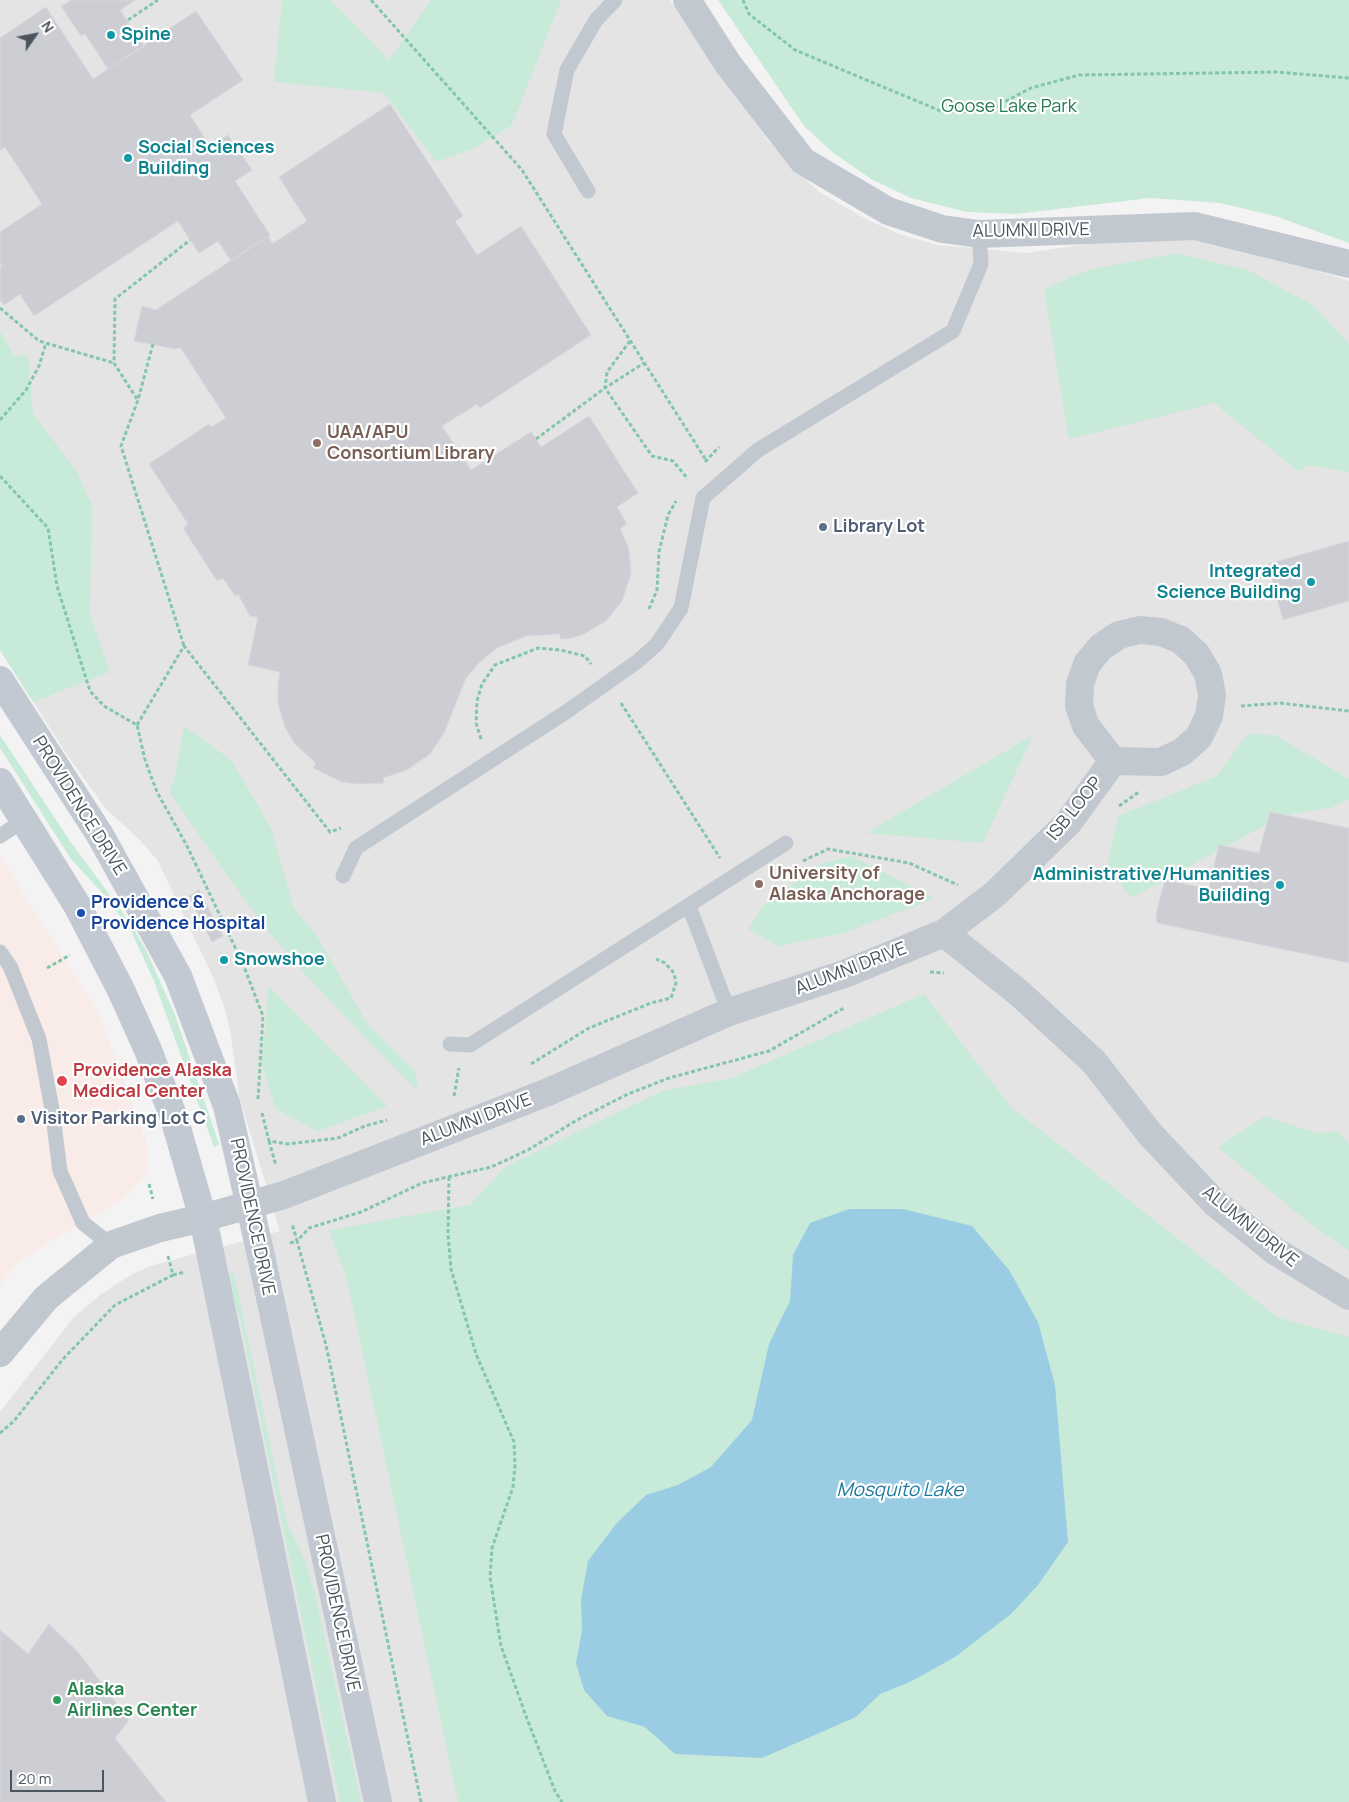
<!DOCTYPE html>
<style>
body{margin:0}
#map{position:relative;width:1349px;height:1802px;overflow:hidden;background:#f4f3f3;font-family:Manrope,sans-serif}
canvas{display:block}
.north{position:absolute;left:10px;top:10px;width:50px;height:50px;-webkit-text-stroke:4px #fff;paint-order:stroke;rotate:57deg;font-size:14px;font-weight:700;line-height:20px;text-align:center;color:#4c545e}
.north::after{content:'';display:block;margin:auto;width:18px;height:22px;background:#4c545e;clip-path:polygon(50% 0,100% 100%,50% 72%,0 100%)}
.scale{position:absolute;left:10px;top:1770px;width:94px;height:22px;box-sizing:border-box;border:2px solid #4c545e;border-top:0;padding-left:6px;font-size:15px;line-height:18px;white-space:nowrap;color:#4c545e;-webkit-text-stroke:4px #fff;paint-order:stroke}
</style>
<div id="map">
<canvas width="1349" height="1802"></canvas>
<div class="north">N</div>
<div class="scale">20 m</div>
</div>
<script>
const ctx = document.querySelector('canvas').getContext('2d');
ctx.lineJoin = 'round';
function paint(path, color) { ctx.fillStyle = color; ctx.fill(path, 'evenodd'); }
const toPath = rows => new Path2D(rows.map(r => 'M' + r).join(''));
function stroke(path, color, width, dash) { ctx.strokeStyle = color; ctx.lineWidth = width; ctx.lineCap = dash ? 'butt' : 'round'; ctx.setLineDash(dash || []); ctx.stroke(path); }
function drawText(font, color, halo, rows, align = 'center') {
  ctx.font = font + ' Manrope,sans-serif'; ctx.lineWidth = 4.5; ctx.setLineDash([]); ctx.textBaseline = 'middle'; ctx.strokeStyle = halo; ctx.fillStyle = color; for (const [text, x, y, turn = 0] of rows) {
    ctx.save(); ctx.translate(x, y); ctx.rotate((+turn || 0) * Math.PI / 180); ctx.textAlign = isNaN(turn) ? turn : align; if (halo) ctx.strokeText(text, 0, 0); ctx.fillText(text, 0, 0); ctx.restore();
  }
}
const education = toPath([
 [0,0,670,0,768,140,797,172,821,193,866,219,899,234,938,245,1027,253,1106,241,1190,237,1304,266,1349,281,1349,1802,0,1802,0,1412,74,1317,100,1295,129,1276,150,1266,280,1231,239,1096,231,1035,224,1006,213,977,179,906,158,861,140,840,106,809,67,755,0,650]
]);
const medical = toPath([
 [0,856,99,1014,148,1147,148,1172,122,1199,18,1261,0,1285]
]);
const green = toPath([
 [282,0,330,0,389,60,431,0,561,0,512,125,477,147,436,162,384,93,274,82],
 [718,0,1349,0,1349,243,1275,216,1220,203,1150,198,1016,214,967,212,911,198,871,179,832,152,804,126],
 [1176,253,1248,270,1313,305,1349,344,1349,472,1309,465,1298,471,1214,403,1069,439,1044,289,1088,270],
 [0,331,15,357,28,354,33,414,76,470,92,505,90,615,110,672,33,702,0,650],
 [184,726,231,760,272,830,294,908,318,938,367,1023,416,1072,418,1092,311,981,259,920,169,792,175,777],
 [1247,734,1275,735,1349,779,1349,800,1330,808,1284,815,1131,898,1107,867,1118,816,1217,776],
 [0,735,70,841,131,924,146,950,175,1015,219,1144,214,1147,154,981,131,931,105,896,71,859,0,748],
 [1033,735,983,843,866,833],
 [851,856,935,898,844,933,779,946,748,929,763,906,821,864],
 [268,986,387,1106,318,1131,276,1109,261,1062,266,1026],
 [924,994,1010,1106,1277,1317,1349,1337,1349,1802,458,1802,347,1280,329,1230,470,1205,505,1167,662,1091,732,1078],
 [1265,1116,1317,1133,1338,1131,1349,1144,1349,1251,1303,1218,1218,1147],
 [234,1273,286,1520,305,1561,315,1594,361,1802,340,1802,239,1315,226,1274]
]);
const water = toPath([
 [849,1209,903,1209,972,1226,1009,1270,1038,1322,1055,1385,1068,1542,1038,1585,1011,1614,955,1657,910,1682,880,1694,856,1717,762,1758,675,1754,645,1727,607,1716,584,1690,576,1663,582,1631,581,1600,588,1561,616,1524,646,1495,678,1485,711,1467,752,1420,769,1344,790,1301,793,1255,810,1223]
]);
const building = toPath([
 [71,0,136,0,120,10,144,46,108,69,85,34,81,36,61,6,71,0],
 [46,7,93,79,196,11,243,80,190,115,210,146,228,135,252,170,235,181,270,235,231,261,218,241,199,253,178,221,34,316,20,294,4,305,0,300,0,268,2,267,0,264,0,232,42,204,5,147,0,150,0,38,46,7],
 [390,104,463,216,455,221,477,255,521,226,591,335,480,408,477,404,442,426,471,470,531,432,541,447,589,416,638,493,617,507,627,524,620,529,629,549,631,574,622,601,606,621,584,634,572,638,560,639,560,634,526,636,497,648,479,663,466,678,444,733,430,754,407,770,383,778,384,783,359,784,342,782,313,768,316,763,295,744,285,727,278,704,278,685,280,672,248,665,258,617,250,616,238,594,235,596,223,578,217,581,183,528,188,524,149,464,209,424,211,427,226,418,180,347,176,349,134,341,142,306,156,310,268,236,272,244,307,221,279,177,390,104],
 [1349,541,1349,601,1283,620,1268,564,1349,541],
 [1270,812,1349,828,1349,963,1157,923,1156,914,1165,880,1209,889,1219,845,1259,853,1270,812],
 [199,890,223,936,212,942,189,896,199,890],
 [49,1624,79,1653,129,1720,115,1738,166,1802,0,1802,0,1630,28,1654,49,1624]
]);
const path = toPath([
 [371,0,522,170,706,460],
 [743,0,749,14,795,50,943,112,987,111,1031,88,1079,75,1276,72,1349,78],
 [128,20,158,0],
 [0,308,39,341,114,363],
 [630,341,607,372,605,388,652,456,673,461,688,479],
 [153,344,138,400,121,446,184,646],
 [137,399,114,363,115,299,190,240],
 [0,420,26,390,39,366,46,343],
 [536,439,605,388,644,363],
 [705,462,719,447],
 [0,476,48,528,57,586,90,691,104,706,137,725,145,760,157,792,187,846,243,964,263,1016,258,1099],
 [649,609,657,590,659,552,668,515,676,501],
 [621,703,720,858],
 [1241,706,1280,703,1349,711],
 [137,725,184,646,330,832,341,828],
 [481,739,476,723,477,701,482,684,495,665,538,648,560,650,585,656,591,664],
 [1119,806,1139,792],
 [803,861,828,849,909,863,958,885],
 [47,968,70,955],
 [930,972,944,973],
 [531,1064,589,1028,651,1003,671,998,676,983,674,973,665,963,656,959],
 [454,1096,459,1068],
 [262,1113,269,1141,288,1144,338,1138,365,1126,387,1120],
 [269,1141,276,1166],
 [449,1177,448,1234,451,1269,476,1354,514,1442,515,1466,513,1487,492,1548,490,1577,501,1646,526,1716,555,1791,562,1802],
 [149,1184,153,1199],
 [290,1243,297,1241,292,1223],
 [168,1256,173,1275,185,1272],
 [0,1433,14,1421,63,1359,115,1305,173,1275],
 [421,1802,326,1345,297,1241,309,1228,361,1212,422,1183,491,1167,528,1150,577,1120,628,1094,669,1078,769,1051,844,1008]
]);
const service = toPath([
 [588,191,554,134,567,70,596,20,615,0],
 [0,836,24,820],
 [343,876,356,848,566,712,638,661,657,644,681,608,703,498,758,450,953,331,981,264,979,234],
 [689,906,729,1012],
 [0,952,10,966,39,1039,52,1109,60,1171,83,1223,111,1245],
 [450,1044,470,1045,786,843]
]);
const minor = toPath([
 [687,0,728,64,803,161,888,211,942,229,979,234,1195,226,1349,264],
 [1140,630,1161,632,1181,640,1197,655,1208,674,1212,695,1209,716,1199,737,1182,752,1161,762,1113,761,1086,726,1079,706,1080,684,1087,664,1101,647,1119,635,1140,630],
 [944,933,995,894,1068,823,1113,761],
 [0,1353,46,1298,111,1245,160,1228,203,1218,284,1195,548,1092,729,1012,847,973,944,933,1019,993,1094,1062,1150,1134,1215,1203,1275,1251,1349,1296]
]);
const secondary = toPath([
 [0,680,100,835,178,976,227,1106,260,1251,378,1802],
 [0,782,77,905,121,990,148,1050,174,1118,203,1218,322,1802]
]);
const markers = [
 [111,35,5,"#0f9aa8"],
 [128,158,5,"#0f9aa8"],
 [317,443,5,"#8d6e63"],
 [823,527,5,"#5c6f8a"],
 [1311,582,5,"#0f9aa8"],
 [759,884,5,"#8d6e63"],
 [1280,885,5,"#0f9aa8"],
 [81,913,5,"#1a4fb4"],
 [224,960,5,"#0f9aa8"],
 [62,1081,6,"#e0444e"],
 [21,1119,5,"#5c6f8a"],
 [57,1700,5,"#2e9e5b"]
];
const cultureNames = [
 ["Spine",121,35],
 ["Social Sciences",138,148],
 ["Building",138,169],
 ["Integrated",1301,572,"right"],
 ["Science Building",1301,593,"right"],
 ["Administrative/Humanities",1270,875,"right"],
 ["Building",1270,896,"right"],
 ["Snowshoe",234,960]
];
const parkNames = [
 ["Goose Lake Park",1009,107]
];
const streetNames = [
 ["ALUMNI DRIVE",1031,231,-1],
 ["PROVIDENCE DRIVE",79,806,58],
 ["ISB LOOP",1075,809,-51],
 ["ALUMNI DRIVE",851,969,-21],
 ["ALUMNI DRIVE",476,1120,-21],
 ["PROVIDENCE DRIVE",252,1217,78],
 ["ALUMNI DRIVE",1250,1227,39],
 ["PROVIDENCE DRIVE",337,1613,78]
];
const educationNames = [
 ["UAA/APU",327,433],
 ["Consortium Library",327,454],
 ["University of",769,874],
 ["Alaska Anchorage",769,895]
];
const serviceNames = [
 ["Library Lot",833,527],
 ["Visitor Parking Lot C",31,1119]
];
const transitNames = [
 ["Providence &",91,903],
 ["Providence Hospital",91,924]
];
const healthNames = [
 ["Providence Alaska",73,1071],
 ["Medical Center",73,1092]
];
const leisureNames = [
 ["Alaska",67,1690],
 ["Airlines Center",67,1711]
];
const waterNames = [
 ["Mosquito Lake",900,1491]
];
paint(education, '#e5e4e4');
paint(medical, '#f9ebe7');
paint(green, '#c7ebd8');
paint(water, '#9acde3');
paint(building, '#cdced4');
stroke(building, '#d7d8dd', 1);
stroke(path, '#83c6ab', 3, [4, 2.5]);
stroke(service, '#c2c8cf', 15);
stroke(minor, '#c2c8cf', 28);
stroke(secondary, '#c3c9d3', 28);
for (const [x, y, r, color] of markers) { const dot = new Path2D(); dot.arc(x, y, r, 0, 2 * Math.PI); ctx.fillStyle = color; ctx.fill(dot); stroke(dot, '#fff', 2); }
drawText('bold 18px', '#0d838f', '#fff', cultureNames, 'left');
drawText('18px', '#237955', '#fff', parkNames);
drawText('18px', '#4c545e', '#fff', streetNames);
drawText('bold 18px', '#785e54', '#fff', educationNames, 'left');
drawText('bold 18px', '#4e5e75', '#fff', serviceNames, 'left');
drawText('bold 18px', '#164399', '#fff', transitNames, 'left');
drawText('bold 18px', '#be3a42', '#fff', healthNames, 'left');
drawText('bold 18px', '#27864d', '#fff', leisureNames, 'left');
drawText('italic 19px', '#1e799f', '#fff', waterNames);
</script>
